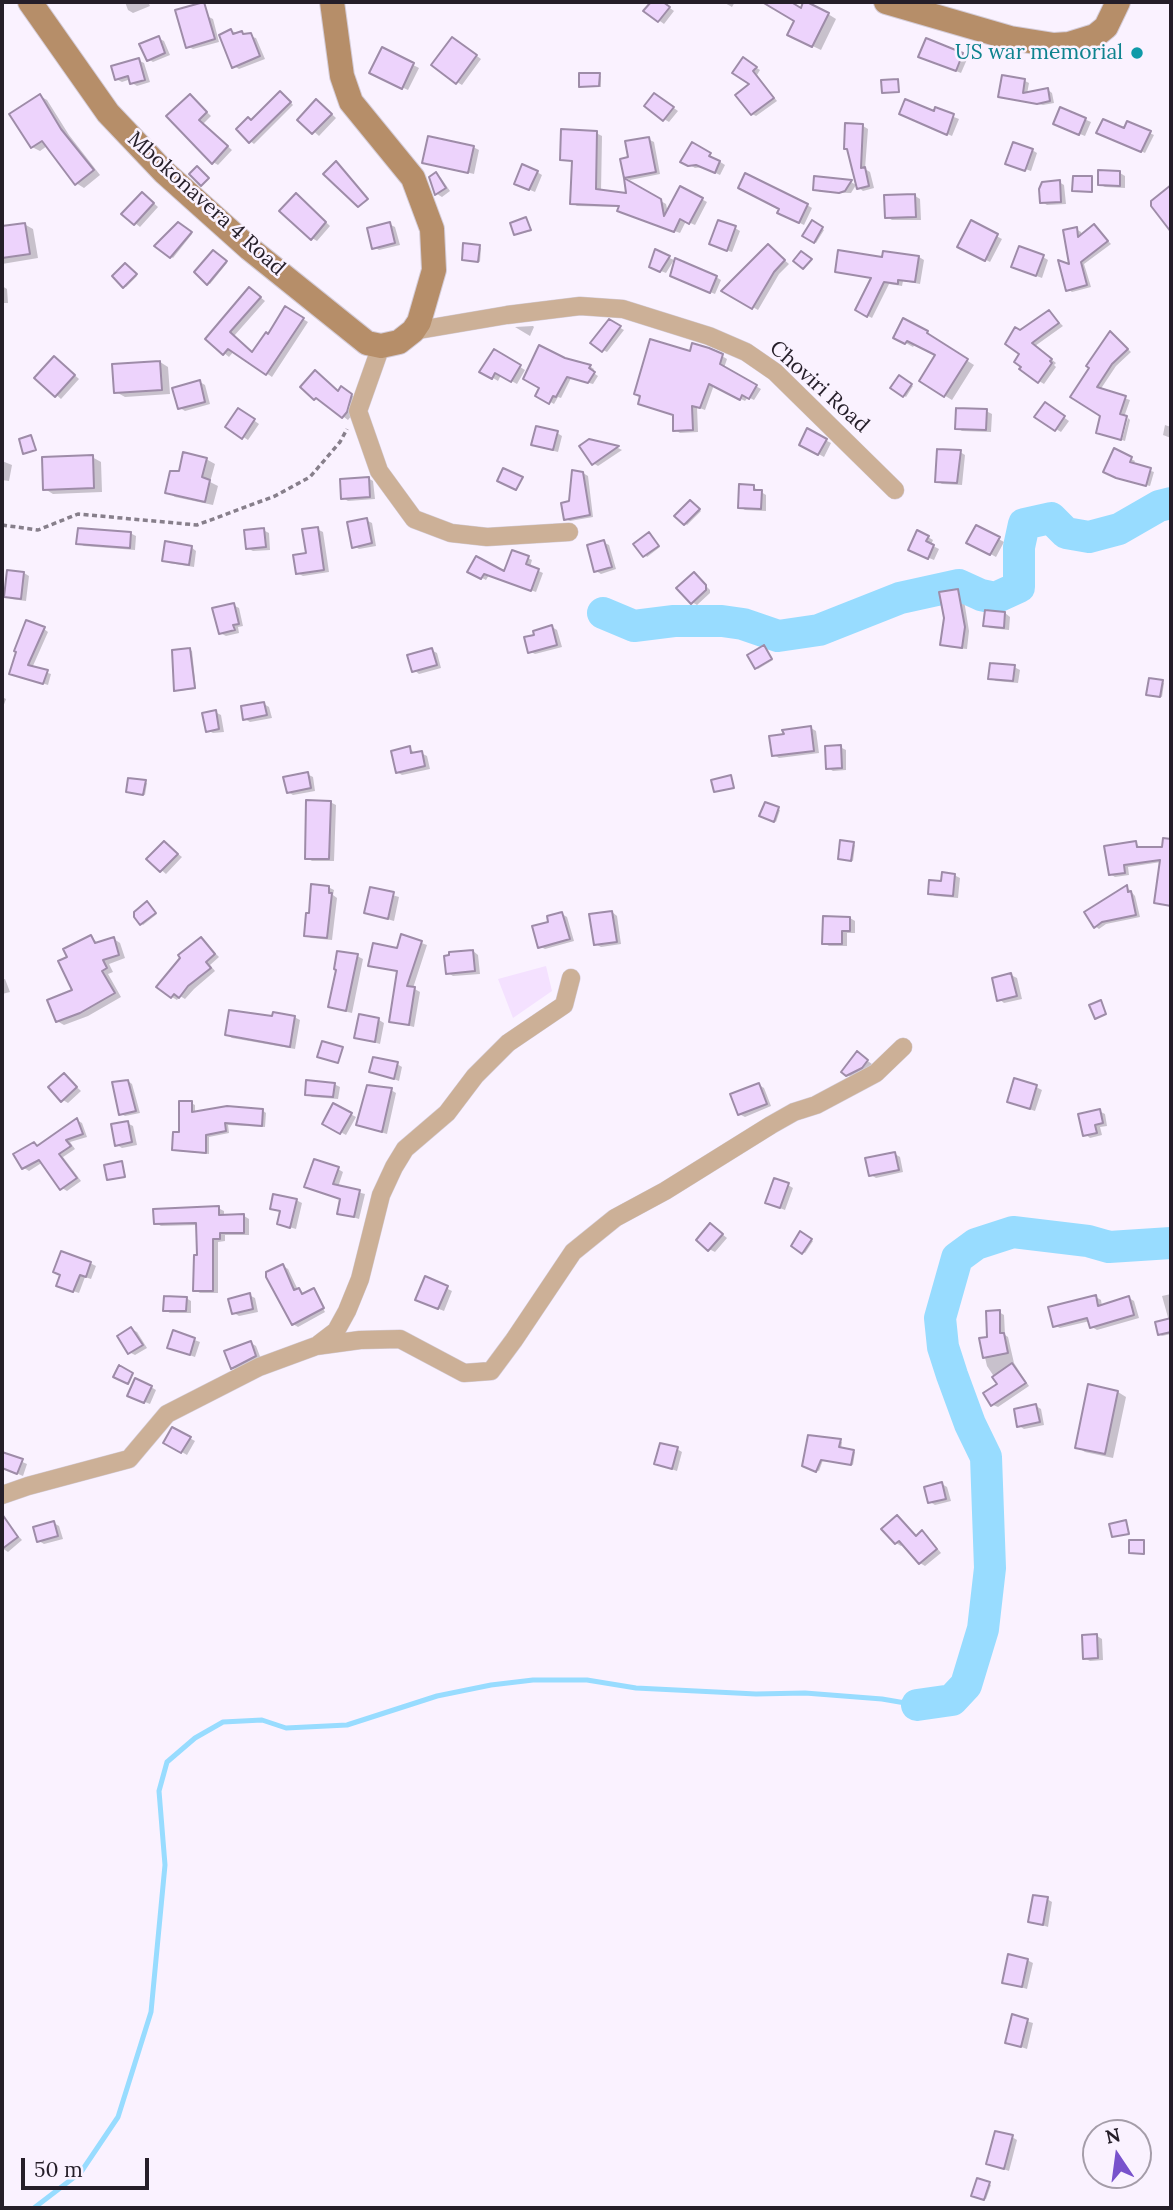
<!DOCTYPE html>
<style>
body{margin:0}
#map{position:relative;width:1173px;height:2210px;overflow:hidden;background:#faf2ff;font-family:Lora,serif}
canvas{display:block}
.frame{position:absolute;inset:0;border:4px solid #251e29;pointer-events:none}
.north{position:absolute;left:1082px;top:2119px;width:70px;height:70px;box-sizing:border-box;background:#faf2ff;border:2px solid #a59da9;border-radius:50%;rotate:347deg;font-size:19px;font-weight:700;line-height:28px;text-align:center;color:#251e29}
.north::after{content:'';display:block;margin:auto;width:24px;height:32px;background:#7852cc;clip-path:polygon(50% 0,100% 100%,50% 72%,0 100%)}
.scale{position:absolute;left:21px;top:2158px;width:128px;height:32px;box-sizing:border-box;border:4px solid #251e29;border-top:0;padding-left:9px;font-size:21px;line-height:24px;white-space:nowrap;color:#251e29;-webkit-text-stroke:5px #faf2ff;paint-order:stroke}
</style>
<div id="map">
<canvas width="1173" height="2210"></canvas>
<div class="frame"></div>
<div class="north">N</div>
<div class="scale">50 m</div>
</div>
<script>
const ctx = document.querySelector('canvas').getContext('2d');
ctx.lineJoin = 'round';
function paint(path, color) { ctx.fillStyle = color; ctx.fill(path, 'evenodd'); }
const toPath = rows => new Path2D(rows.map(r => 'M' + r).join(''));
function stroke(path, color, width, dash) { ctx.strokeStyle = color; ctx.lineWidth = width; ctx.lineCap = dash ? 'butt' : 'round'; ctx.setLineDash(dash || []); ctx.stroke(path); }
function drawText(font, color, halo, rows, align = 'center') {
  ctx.font = font + ' Lora,serif'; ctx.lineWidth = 5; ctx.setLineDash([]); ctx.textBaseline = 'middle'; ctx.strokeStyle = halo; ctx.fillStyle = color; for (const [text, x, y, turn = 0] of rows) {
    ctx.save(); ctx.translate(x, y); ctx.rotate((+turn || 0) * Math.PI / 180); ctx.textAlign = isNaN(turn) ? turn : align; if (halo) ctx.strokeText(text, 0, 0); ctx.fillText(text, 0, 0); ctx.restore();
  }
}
const built = toPath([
 [546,966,552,991,513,1018,498,979]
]);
const shadow = toPath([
 [125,2,148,2,150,6,133,13,128,10],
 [653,2,662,2,674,11,664,24,646,11],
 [723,2,735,2,732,7],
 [766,2,788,2,802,10,828,14,836,19,821,50,798,39,796,21],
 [207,16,213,19,219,42,193,49,187,46],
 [231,31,256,38,265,59,239,69,234,66],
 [158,38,164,41,170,55,153,62,148,59],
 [927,40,968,57,961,73,926,59],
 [458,42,481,59,462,85,457,82],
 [382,49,419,68,408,90,376,75],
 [138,60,144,63,150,82,137,86,132,83,131,79,122,82,116,79],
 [744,60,760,70,757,75,777,101,756,116,752,114,752,84],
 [599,75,601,76,601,87,581,86],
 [1025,81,1029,83,1027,94,1048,90,1052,93,1054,103,1043,105,1000,96],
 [284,95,293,105,254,144,250,141,252,121],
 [40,96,47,100,69,135,100,175,84,188,76,183,47,146,40,151,32,147],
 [190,96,211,116,203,124,232,150,218,165,213,162],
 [660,98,678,111,669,122,664,119],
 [322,105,336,118,319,136,300,119],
 [1061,109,1091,122,1085,136,1060,126],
 [936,110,959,119,952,136,906,116,935,113],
 [1128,123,1154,135,1145,153,1120,141],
 [863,126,868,129,865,169,870,172,874,188,863,191,858,187],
 [596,133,602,136,601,192,628,195,626,181,666,204,668,213,681,188,707,202,695,225,686,221,680,233,625,213,620,207,577,206,572,203,574,162,561,159],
 [648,139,654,142,660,174,630,180,625,177,630,159],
 [692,144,725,165,720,175,703,167,695,168,683,161],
 [473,147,479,150,474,174,424,162],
 [1032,150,1037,153,1031,171,1011,164],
 [537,172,542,175,535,192,521,186],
 [1120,173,1125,176,1125,188,1105,187,1099,184],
 [436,174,441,178,450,191,442,197,437,194],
 [816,178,851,182,856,185,851,193,820,192,815,189],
 [1059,182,1064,185,1066,204,1047,205,1042,202],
 [915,196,920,199,921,220,892,220,887,217],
 [147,197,158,207,140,227,124,214],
 [301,198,330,226,317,241,312,238],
 [807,205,812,208,804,225,784,215,781,209],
 [526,219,532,231,516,234],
 [812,222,824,230,816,243,804,236],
 [972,223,1002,239,990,262,960,246],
 [24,224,33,229,38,258,2,264,2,228],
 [178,224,192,234,173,258,157,246],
 [389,224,395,227,400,245,379,250,374,247],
 [1094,226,1111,244,1084,264,1091,287,1072,292,1068,289,1076,229,1081,232,1082,236],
 [735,228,740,231,732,252,716,247],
 [768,246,789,264,779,274,758,310,724,291],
 [479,247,481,248,480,262,464,259],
 [213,252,227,263,210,284,197,272],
 [656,252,674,260,666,273,656,269],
 [919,257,924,260,920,284,903,281,902,286,889,284,872,318,857,310,873,279,837,271,884,259],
 [1043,257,1048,260,1042,278,1018,269],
 [128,266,137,276,126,287,124,286],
 [716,277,721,280,715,294,677,278],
 [2,286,7,289,8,303,2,303],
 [254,292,265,301,234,336,253,353,269,336,286,309,308,322,272,377,234,351,229,357,207,339],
 [1049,312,1063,326,1035,346,1056,363,1054,365,1056,367,1044,384,1039,381,1021,354,1021,332],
 [904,321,934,337,933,339,974,365,952,400,921,381,937,355,915,344,913,347,895,337],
 [609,322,624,330,607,352,603,350],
 [515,327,533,326,534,327,530,336],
 [1111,333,1131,352,1116,366,1100,390,1130,400,1124,417,1102,415,1073,397],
 [494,351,525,370,517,384,501,375,498,381,482,371],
 [691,353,722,356,727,359,724,368,761,389,754,400,748,397,745,401,714,385,705,410,697,407,698,432,680,433,675,430,675,415,640,403],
 [564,360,591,367,594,369,592,372,598,376,593,384,571,378,561,398,558,397,554,404,538,395],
 [60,362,79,379,61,399,37,378],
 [160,362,168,367,170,394,125,397,116,392],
 [899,377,913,386,906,397,892,387],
 [200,382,205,385,210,404,185,411,180,408],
 [302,387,339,392,347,392,356,398,352,415,348,420,321,400,315,398],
 [1050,408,1069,421,1061,432,1056,429],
 [239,410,259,424,248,440,228,427],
 [986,411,992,414,991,432,962,431,957,428],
 [1128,418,1130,420,1125,441,1122,440],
 [1165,425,1171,427,1171,438,1163,435],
 [808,431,831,443,824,457,801,444],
 [557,433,562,436,558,452,538,447],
 [589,440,618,448,622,450,598,466,593,463],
 [1115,451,1135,461,1133,465,1154,472,1150,486,1122,479],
 [960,452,965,455,962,485,942,484,937,481],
 [92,457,101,462,102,492,53,494,45,489],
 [206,459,215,464,210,482,218,486,213,505,175,497,167,492],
 [2,461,12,465,9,481,2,480],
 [583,473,588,476,593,517,570,521,565,519],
 [368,478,373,481,375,499,348,501,343,498],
 [753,487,766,495,766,511,745,510,740,507],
 [692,503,701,511,687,525,677,516],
 [366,520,372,523,376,546,359,549,354,546],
 [977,527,1004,542,996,557,969,542],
 [317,529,323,532,329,572,303,576,297,573],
 [263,530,269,533,270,550,253,551,247,548],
 [130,533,136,536,135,550,84,546,78,543],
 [651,536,660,547,647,557,636,544],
 [928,537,933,540,931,545,939,549,934,560,915,552],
 [603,542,609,545,616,569,601,574,596,571],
 [191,547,196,551,194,567,169,563,164,560],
 [528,558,532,560,530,567,543,573,536,592,489,575,486,580,469,571,505,574],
 [24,573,29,576,26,601,11,599,6,596],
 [694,574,710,590,710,593,697,605,692,602],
 [958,591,963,594,969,631,967,649,948,647,942,644,946,618],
 [233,605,239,608,243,626,238,627,239,633,226,636,220,633],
 [986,612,1005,613,1010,617,1009,630,990,628,985,625],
 [552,627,557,630,562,647,535,654,529,651],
 [44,629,48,632,32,668,51,674,48,685,11,673],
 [766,648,773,660,758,669,756,668],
 [190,650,192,651,196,689,177,691,175,690],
 [431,650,437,653,441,668,419,674,414,670],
 [1014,667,1020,670,1018,683,996,681,990,678],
 [1162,682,1164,683,1162,697,1150,695],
 [2,697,6,699,2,710],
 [264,704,269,707,272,718,250,722,245,719],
 [215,712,221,715,224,732,213,733,207,730],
 [811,728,816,731,819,753,779,758,774,755],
 [840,747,846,750,846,770,833,771,828,768],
 [410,748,415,754,421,753,427,756,430,769,402,775,397,772],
 [307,774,313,777,315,791,293,795,288,792],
 [145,782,147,783,145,795,129,793],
 [330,802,336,805,334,861,312,861,307,858],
 [766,804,780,810,776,822,761,816],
 [164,843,182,857,166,874,149,859],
 [1136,843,1141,849,1171,849,1171,907,1156,902,1161,862,1128,867,1129,875,1115,877,1110,874],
 [853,844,855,845,853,861,842,859],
 [954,875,960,878,958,898,935,896,929,893],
 [328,887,334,890,333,895,337,898,332,940,311,938,306,935,310,915],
 [1127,887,1135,896,1140,917,1106,924,1099,929,1095,926],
 [371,889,399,897,394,921,366,913],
 [149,905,157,914,143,925,135,917],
 [612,912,617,916,621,944,601,947,595,944],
 [562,914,567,917,574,941,545,949,539,946],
 [850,918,855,921,855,933,847,933,847,946,829,946,824,943],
 [402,936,427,945,413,988,420,992,414,1027,391,1021,398,972,370,965,398,950],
 [91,937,99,944,114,939,120,943,125,958,109,964,113,972,108,974,121,997,88,1016,64,1025,57,1021,75,991,69,957],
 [201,939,219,957,210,965,215,971,194,989,185,999,180,996,177,1000,172,997],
 [473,951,478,955,480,974,453,976,448,973],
 [357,956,363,959,352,1013,335,1009,330,1006],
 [1011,975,1017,978,1022,999,1004,1003,999,999],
 [5,979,10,992,2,994,2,980],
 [294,1017,300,1020,295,1049,232,1038,227,1035,274,1018],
 [379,1020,384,1023,380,1044,356,1037],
 [862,1057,872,1064,868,1070,853,1078,847,1074],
 [397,1064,402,1067,399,1081,371,1071],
 [64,1075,81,1091,68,1103,63,1100],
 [128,1081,132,1084,140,1113,125,1116,121,1114],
 [334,1084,340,1087,338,1099,312,1097,307,1094],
 [759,1085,764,1088,771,1106,745,1117,739,1114],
 [1036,1087,1042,1090,1035,1111,1009,1102],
 [391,1090,396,1093,387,1134,358,1125],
 [191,1103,195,1105,195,1113,262,1110,266,1113,265,1127,228,1125,229,1133,209,1137,209,1154,177,1151,173,1149],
 [334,1105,356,1117,346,1135,324,1123],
 [1099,1111,1105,1114,1107,1126,1100,1127,1102,1135,1090,1138,1085,1134],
 [77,1120,82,1123,87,1137,70,1142,75,1149,63,1157,81,1181,67,1191,62,1188,43,1162,29,1171,24,1168,34,1144,39,1147],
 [127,1123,133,1126,137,1145,122,1148,117,1145],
 [895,1154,900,1157,903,1172,876,1178,871,1175],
 [122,1163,126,1177,108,1179],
 [338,1169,343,1172,338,1187,365,1194,359,1219,339,1213,342,1200,312,1189],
 [788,1185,793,1188,785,1210,772,1205],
 [296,1200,302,1203,296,1229,279,1224,282,1212,272,1208],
 [218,1208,224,1211,224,1216,244,1216,249,1219,249,1235,225,1235,225,1241,218,1242,218,1293,200,1293,195,1290,199,1257,197,1225,161,1226,156,1223],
 [716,1229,727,1238,715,1252,709,1249],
 [801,1234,813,1241,805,1253,793,1246],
 [90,1263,96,1266,91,1279,85,1277,79,1293,64,1288],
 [283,1266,288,1269,298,1290,305,1295,314,1290,317,1292,314,1292,325,1312,298,1327,293,1324],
 [426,1279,452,1291,444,1311,422,1302],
 [1171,1294,1171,1334,1162,1336,1159,1334,1169,1321,1162,1296],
 [249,1295,255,1298,258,1312,239,1316,234,1313],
 [1096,1297,1101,1300,1102,1306,1129,1298,1134,1301,1139,1318,1097,1330,1092,1327,1090,1321,1060,1328,1054,1325],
 [186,1298,191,1301,191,1313,170,1313,165,1310],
 [999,1312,1004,1315,1005,1335,1008,1337,1014,1363,1029,1386,998,1407,993,1405,999,1384,987,1366,981,1340,988,1338],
 [131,1329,137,1332,147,1348,135,1355,129,1352],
 [175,1333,200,1342,195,1357,175,1350],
 [251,1343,256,1346,261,1359,237,1370,232,1367],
 [151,1387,156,1390,150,1404,135,1398],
 [1118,1392,1126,1397,1113,1458,1085,1452,1077,1447],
 [1036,1406,1041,1409,1044,1425,1024,1429,1019,1426],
 [173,1429,195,1441,187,1455,165,1442],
 [840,1441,842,1442,841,1449,855,1452,853,1465,823,1460,819,1471,804,1465],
 [677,1449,682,1452,677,1471,656,1464],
 [4,1454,27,1464,23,1476,2,1467],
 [942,1484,947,1487,951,1501,935,1505,930,1502],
 [897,1517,918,1537,922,1532,927,1535,941,1553,925,1566,920,1563,904,1544,901,1546,896,1543],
 [1126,1522,1130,1534,1113,1536],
 [54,1523,59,1526,63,1539,44,1544,39,1541],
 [9,1526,22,1540,8,1552,2,1548,2,1532],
 [1097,1636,1102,1639,1103,1660,1090,1661,1084,1658],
 [1047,1899,1052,1902,1048,1927,1030,1921],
 [1027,1960,1033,1963,1027,1989,1004,1982],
 [1013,2017,1033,2023,1027,2049,1007,2042],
 [1012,2137,1017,2140,1009,2171,988,2164],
 [989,2184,991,2185,986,2199,976,2196]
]);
const stream = toPath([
 [34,2208,81,2172,118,2117,151,2012,165,1865,159,1791,167,1762,195,1738,223,1722,262,1720,286,1728,347,1725,437,1696,491,1685,533,1680,587,1680,636,1688,756,1694,805,1693,882,1699,917,1705]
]);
const river = toPath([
 [603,613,634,626,674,621,722,621,743,624,778,636,819,630,900,598,959,585,981,595,995,598,1019,587,1019,547,1024,524,1051,518,1066,533,1089,537,1119,529,1159,506,1171,503],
 [917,1705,952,1700,966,1685,983,1629,990,1568,986,1457,970,1424,952,1375,943,1347,940,1318,957,1258,976,1244,1013,1232,1088,1241,1109,1247,1171,1243]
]);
const building = toPath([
 [204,2,215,39,186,48,175,10,204,2],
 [651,2,663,2,670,7,658,22,643,11,651,2],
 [762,2,791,2,801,8,803,2,807,2,829,13,812,47,787,35,794,21,762,2],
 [231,29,233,34,242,31,243,34,251,33,260,56,232,68,219,35,231,29],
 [159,36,165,53,147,61,139,44,159,36],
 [452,37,477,55,456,84,431,65,452,37],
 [926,38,963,53,956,71,918,57,926,38],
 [382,47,414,63,402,89,369,73,382,47],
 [743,57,757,67,753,71,774,98,751,115,735,95,749,84,732,73,743,57],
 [139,58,145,80,130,84,128,76,115,80,111,66,139,58],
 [579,73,600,73,599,86,579,87,579,73],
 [1002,75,1025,79,1023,93,1048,88,1050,101,1037,104,998,97,1002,75],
 [898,79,899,92,882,93,881,80,898,79],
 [280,91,291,102,249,143,236,129,248,117,251,120,280,91],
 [654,93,674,107,663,121,644,106,654,93],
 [40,94,61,129,94,170,75,185,42,141,31,148,9,114,40,94],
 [190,94,207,112,199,120,228,146,212,164,166,116,190,94],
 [316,99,332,114,312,134,297,120,316,99],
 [905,99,934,111,935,107,954,114,947,135,899,114,905,99],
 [1060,107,1086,118,1079,135,1053,124,1060,107],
 [1103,119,1124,128,1127,121,1151,131,1141,152,1096,133,1103,119],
 [845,123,863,124,861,168,865,167,869,186,857,189,847,149,844,149,845,123],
 [561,129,597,131,596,189,626,193,624,178,661,199,664,216,680,186,703,198,689,224,680,219,674,232,617,211,619,206,570,204,572,161,560,160,561,129],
 [428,136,474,146,468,173,422,163,428,136],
 [649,137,656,172,624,178,620,159,628,157,625,141,649,137],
 [692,142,711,153,709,156,720,161,715,173,696,165,688,166,680,162,692,142],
 [1013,142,1033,149,1025,171,1005,164,1013,142],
 [336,161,368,199,358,207,323,174,336,161],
 [522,164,538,171,529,190,514,184,522,164],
 [197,166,209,178,201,186,189,174,197,166],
 [1098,170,1120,171,1120,186,1098,185,1098,170],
 [436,172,446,188,435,195,429,177,436,172],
 [745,173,808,204,799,223,777,213,779,209,738,188,745,173],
 [814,176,852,180,845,191,839,193,813,190,814,176],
 [1073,176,1092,176,1092,192,1072,191,1073,176],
 [1060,180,1061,202,1040,203,1039,189,1042,182,1060,180],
 [1171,185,1171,232,1151,206,1151,201,1171,185],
 [142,192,154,203,134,225,121,214,142,192],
 [296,193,326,222,311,240,279,211,296,193],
 [915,194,916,217,885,218,884,195,915,194],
 [526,217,531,230,514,235,510,223,526,217],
 [718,220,736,226,727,251,709,244,718,220],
 [812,220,823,227,814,243,802,236,812,220],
 [971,220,998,234,985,261,957,247,971,220],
 [178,222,192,232,170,258,154,246,178,222],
 [390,222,395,243,372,249,367,228,390,222],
 [25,223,30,254,2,258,2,226,25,223],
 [1094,224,1108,241,1081,262,1087,285,1066,291,1058,260,1069,264,1063,230,1077,227,1078,237,1094,224],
 [463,243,480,245,478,262,462,260,463,243],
 [768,244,785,260,774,272,752,309,721,291,768,244],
 [1019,246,1044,255,1036,276,1011,267,1019,246],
 [655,249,670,256,660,272,649,267,655,249],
 [213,250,227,261,207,285,194,272,213,250],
 [838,250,882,257,883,251,919,256,915,282,898,280,898,284,884,282,867,317,855,310,871,278,835,272,838,250],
 [801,251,812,259,803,269,793,261,801,251],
 [675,258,717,276,710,293,670,276,675,258],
 [125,263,137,274,123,288,112,276,125,263],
 [249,287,261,297,230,332,252,352,266,332,268,334,285,306,304,318,266,375,228,349,223,355,205,339,249,287],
 [1049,310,1059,323,1032,343,1052,359,1050,361,1052,363,1038,383,1019,369,1021,367,1014,362,1019,354,1005,344,1015,327,1020,330,1049,310],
 [903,318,928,331,927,333,968,359,944,397,919,381,935,355,907,341,905,344,893,338,903,318],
 [609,319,621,326,602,352,590,343,609,319],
 [1110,331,1128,349,1112,364,1097,387,1126,396,1120,414,1127,416,1121,440,1096,433,1100,416,1070,397,1089,368,1086,366,1110,331],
 [650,339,690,351,692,343,709,348,723,354,720,364,757,385,749,399,742,395,740,400,709,384,700,408,692,406,693,430,673,431,673,415,638,404,640,396,634,394,650,339],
 [539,345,565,358,591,365,589,368,595,372,588,383,567,377,556,397,553,396,549,404,535,396,539,388,523,379,539,345],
 [494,349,521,365,511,382,495,373,492,379,479,372,494,349],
 [54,356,75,375,55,397,34,378,54,356],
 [160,361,162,390,114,393,112,364,160,361],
 [315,370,338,391,341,386,352,394,347,412,342,418,316,398,314,400,300,387,315,370],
 [899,375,912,384,903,397,890,388,899,375],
 [200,380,205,402,178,409,172,388,200,380],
 [1045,402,1065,416,1055,431,1034,417,1045,402],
 [238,408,255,419,242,439,225,427,238,408],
 [956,408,987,409,986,430,955,429,956,408],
 [536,426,558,431,553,450,531,445,536,426],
 [807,428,827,439,818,455,799,445,807,428],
 [31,435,36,450,23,454,19,439,31,435],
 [589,439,619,446,592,465,579,446,589,439],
 [1114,448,1132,457,1130,462,1151,468,1146,486,1116,478,1103,472,1114,448],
 [937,449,961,450,957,483,935,482,937,449],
 [183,452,207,458,202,477,210,480,205,502,165,493,170,471,179,471,183,452],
 [93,455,94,488,43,490,42,457,93,455],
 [503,468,523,477,516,490,497,481,503,468],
 [572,470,583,472,590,515,564,520,561,503,569,501,572,470],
 [369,477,370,497,341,499,340,479,369,477],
 [739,484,754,485,754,490,762,490,761,509,738,508,739,484],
 [690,500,700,509,684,525,674,516,690,500],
 [367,518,372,543,352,548,347,522,367,518],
 [976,525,1000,537,990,555,966,543,976,525],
 [318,527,324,570,296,574,293,555,306,553,302,529,318,527],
 [78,528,131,532,130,548,76,544,78,528],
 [264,528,266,547,246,549,244,530,264,528],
 [917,530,929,536,926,541,934,545,928,559,908,550,917,530],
 [649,532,659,546,643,557,633,544,649,532],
 [604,540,612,567,594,572,587,545,604,540],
 [165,541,192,546,189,565,162,561,165,541],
 [512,550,529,556,526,564,539,569,531,591,484,574,481,579,467,572,476,556,504,571,512,550],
 [7,570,24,572,21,599,4,597,7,570],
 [694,572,706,585,706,590,691,604,676,588,694,572],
 [958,589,965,627,962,648,940,645,944,618,939,592,958,589],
 [234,603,239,624,233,625,235,630,219,634,212,608,234,603],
 [985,610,1005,612,1004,628,983,626,985,610],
 [26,620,45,627,28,665,48,670,43,684,9,674,16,652,14,651,26,620],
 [552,625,557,645,528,653,524,637,534,635,533,631,552,625],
 [764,645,772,659,755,669,747,655,764,645],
 [190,648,195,688,174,691,172,650,190,648],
 [432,648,437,665,412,672,407,655,432,648],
 [990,663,1015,665,1013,681,988,679,990,663],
 [1149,678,1163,680,1160,697,1146,695,1149,678],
 [264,702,267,715,243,720,241,706,264,702],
 [216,710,219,729,206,732,202,713,216,710],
 [811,726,814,751,772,756,769,736,784,734,782,730,811,726],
 [841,745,842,768,826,769,825,746,841,745],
 [410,746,411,753,422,751,425,766,396,773,391,751,410,746],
 [308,772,311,788,287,793,283,777,308,772],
 [731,775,734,788,714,792,711,780,731,775],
 [128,778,146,780,143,795,126,792,128,778],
 [306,800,331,801,329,859,305,859,306,800],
 [765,802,779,807,774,822,759,816,765,802],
 [1163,838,1171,839,1171,906,1154,903,1160,860,1124,865,1125,873,1109,875,1104,846,1136,841,1137,847,1162,847,1163,838],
 [840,840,854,842,851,861,838,859,840,840],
 [164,841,178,854,160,872,146,859,164,841],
 [942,872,955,874,953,896,928,894,929,880,941,881,942,872],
 [311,884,329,886,329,893,332,893,327,938,304,936,306,913,309,913,311,884],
 [1127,885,1128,892,1131,891,1136,915,1102,922,1094,928,1084,912,1127,885],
 [370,887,394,892,388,919,364,913,370,887],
 [147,901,156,913,140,925,134,917,134,912,147,901],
 [612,911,617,942,594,945,589,914,612,911],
 [562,912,570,939,538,948,532,926,548,922,547,916,562,912],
 [823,916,850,917,850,931,842,931,842,944,822,944,823,916],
 [401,934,422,941,407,986,415,987,409,1025,389,1022,397,971,368,966,373,943,397,948,401,934],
 [91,935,95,943,114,937,119,955,103,960,107,968,102,971,115,993,80,1013,56,1022,47,1000,72,990,58,961,67,957,63,949,91,935],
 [201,937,215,954,206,962,211,968,188,986,179,998,174,994,171,998,156,987,180,958,178,955,201,937],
 [473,950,475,971,446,974,444,956,449,955,449,952,473,950],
 [337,951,358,954,346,1011,328,1007,336,970,334,969,337,951],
 [1011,973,1017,996,997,1001,992,978,1011,973],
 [1101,1000,1106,1014,1095,1019,1089,1005,1101,1000],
 [229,1010,272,1016,273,1012,295,1016,290,1047,225,1035,229,1010],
 [359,1014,379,1018,375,1042,354,1038,359,1014],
 [322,1041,343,1047,338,1063,317,1057,322,1041],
 [857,1051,868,1060,862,1068,846,1076,841,1072,857,1051],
 [373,1057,398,1062,394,1079,369,1072,373,1057],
 [64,1073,77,1087,61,1102,48,1087,64,1073],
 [1014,1078,1037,1085,1030,1109,1007,1102,1014,1078],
 [128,1080,136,1111,119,1115,112,1082,128,1080],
 [306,1080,335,1083,333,1097,305,1095,306,1080],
 [759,1083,767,1104,738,1115,730,1094,759,1083],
 [367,1085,392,1088,382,1132,356,1125,367,1085],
 [179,1101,192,1101,192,1112,227,1106,263,1109,262,1126,225,1123,226,1131,206,1135,206,1153,172,1150,173,1132,179,1132,179,1101],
 [333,1103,352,1113,340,1134,322,1124,333,1103],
 [1100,1109,1103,1123,1095,1125,1097,1133,1083,1136,1078,1114,1100,1109],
 [77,1118,83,1134,66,1140,71,1146,59,1154,77,1178,60,1190,39,1160,22,1169,13,1154,34,1142,37,1146,77,1118],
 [128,1121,132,1142,115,1146,111,1124,128,1121],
 [895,1152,899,1170,869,1176,865,1158,895,1152],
 [314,1159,339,1167,333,1184,360,1190,354,1217,337,1214,340,1199,304,1187,314,1159],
 [122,1161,125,1177,107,1180,104,1165,122,1161],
 [774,1178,789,1183,780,1208,765,1203,774,1178],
 [273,1194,297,1199,290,1228,277,1224,280,1211,270,1209,273,1194],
 [219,1206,219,1215,244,1214,244,1233,220,1233,220,1239,213,1239,213,1291,193,1291,194,1255,197,1255,196,1223,154,1224,153,1209,219,1206],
 [710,1223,723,1234,708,1251,696,1240,710,1223],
 [800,1231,812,1239,802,1254,791,1246,800,1231],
 [61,1251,91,1262,86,1277,80,1275,73,1292,56,1286,60,1275,53,1272,61,1251],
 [283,1264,294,1290,299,1288,302,1294,314,1288,324,1308,292,1325,266,1277,266,1272,283,1264],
 [425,1276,448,1286,438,1309,415,1300,425,1276],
 [250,1293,253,1309,232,1314,228,1299,250,1293],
 [1096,1295,1098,1306,1129,1296,1134,1315,1090,1328,1087,1318,1053,1327,1048,1307,1096,1295],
 [164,1296,187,1297,186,1311,163,1311,164,1296],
 [1000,1310,1000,1333,1004,1333,1008,1353,983,1358,979,1338,987,1337,986,1311,1000,1310],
 [1171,1318,1171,1332,1158,1335,1155,1322,1171,1318],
 [131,1327,143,1345,128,1354,117,1336,131,1327],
 [173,1330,195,1338,190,1355,167,1348,173,1330],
 [251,1341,256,1356,231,1369,224,1351,251,1341],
 [1012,1363,1026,1383,991,1406,983,1393,997,1384,992,1377,1012,1363],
 [119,1365,133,1373,128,1384,113,1377,119,1365],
 [135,1378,152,1386,144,1403,127,1396,135,1378],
 [1088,1384,1118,1391,1105,1454,1075,1448,1088,1384],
 [1036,1404,1040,1422,1017,1427,1014,1409,1036,1404],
 [172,1427,191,1437,181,1453,163,1443,172,1427],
 [808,1435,841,1439,839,1447,854,1450,851,1465,821,1460,816,1472,802,1466,808,1435],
 [660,1443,678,1447,672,1469,654,1464,660,1443],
 [2,1452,23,1459,17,1474,2,1468,2,1452],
 [942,1482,946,1499,928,1503,924,1487,942,1482],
 [2,1514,18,1537,2,1549,2,1514],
 [897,1515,916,1536,922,1530,937,1549,919,1564,899,1541,895,1544,881,1529,897,1515],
 [1126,1520,1129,1534,1112,1537,1109,1524,1126,1520],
 [54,1521,58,1536,37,1542,33,1527,54,1521],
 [1129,1540,1144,1540,1144,1554,1129,1553,1129,1540],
 [1097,1634,1098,1658,1083,1659,1082,1635,1097,1634],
 [1033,1895,1048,1897,1043,1925,1028,1922,1033,1895],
 [1008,1954,1028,1959,1022,1987,1002,1983,1008,1954],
 [1012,2014,1028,2019,1021,2047,1005,2043,1012,2014],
 [995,2131,1013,2135,1004,2169,986,2164,995,2131],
 [977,2178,990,2182,984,2200,971,2196,977,2178]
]);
const path = toPath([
 [2,525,38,530,78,514,197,525,275,496,310,477,340,442,347,429]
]);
const street = toPath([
 [413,331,507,315,580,306,623,309,709,336,746,352,775,372,895,490],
 [381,346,358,411,379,471,414,519,451,533,487,537,569,532],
 [319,1344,336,1331,347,1311,360,1279,381,1195,394,1167,405,1149,447,1113,475,1076,508,1043,564,1005,571,978],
 [2,1495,28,1486,129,1459,167,1414,259,1367,316,1346,360,1340,400,1339,464,1373,491,1371,514,1340,573,1252,615,1218,665,1191,771,1125,794,1112,816,1105,876,1073,903,1047]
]);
const secondary = toPath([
 [30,2,108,113,164,172,250,249,367,343,381,346,399,342,413,331,419,322,434,270,432,229,413,178,351,102,342,76,332,2],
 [886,2,1010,38,1054,45,1069,44,1095,36,1106,27,1118,2]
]);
const markers = [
 [1137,53,7,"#0f9aa8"]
];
const cultureNames = [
 ["US war memorial",1123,53]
];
const streetNames = [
 ["Mbokonavera 4 Road",206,204,42],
 ["Choviri Road",819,387,42]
];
paint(built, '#f4e1ff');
paint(shadow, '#0003');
stroke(stream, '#98dcff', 5);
stroke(river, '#98dcff', 32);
paint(building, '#edd3fc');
stroke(building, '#9e8ca8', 2);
stroke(street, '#d4ccd8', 19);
stroke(secondary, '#d4ccd8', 26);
stroke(path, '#877f8b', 3.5, [5, 3.5]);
stroke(street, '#ccb097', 18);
stroke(secondary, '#b68e69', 24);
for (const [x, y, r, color] of markers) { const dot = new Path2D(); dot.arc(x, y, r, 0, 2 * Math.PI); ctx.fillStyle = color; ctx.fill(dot); stroke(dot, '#faf2ff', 2.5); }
drawText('21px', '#0d838f', '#faf2ff', cultureNames, 'right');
drawText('21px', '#251e29', '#faf2ff', streetNames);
</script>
